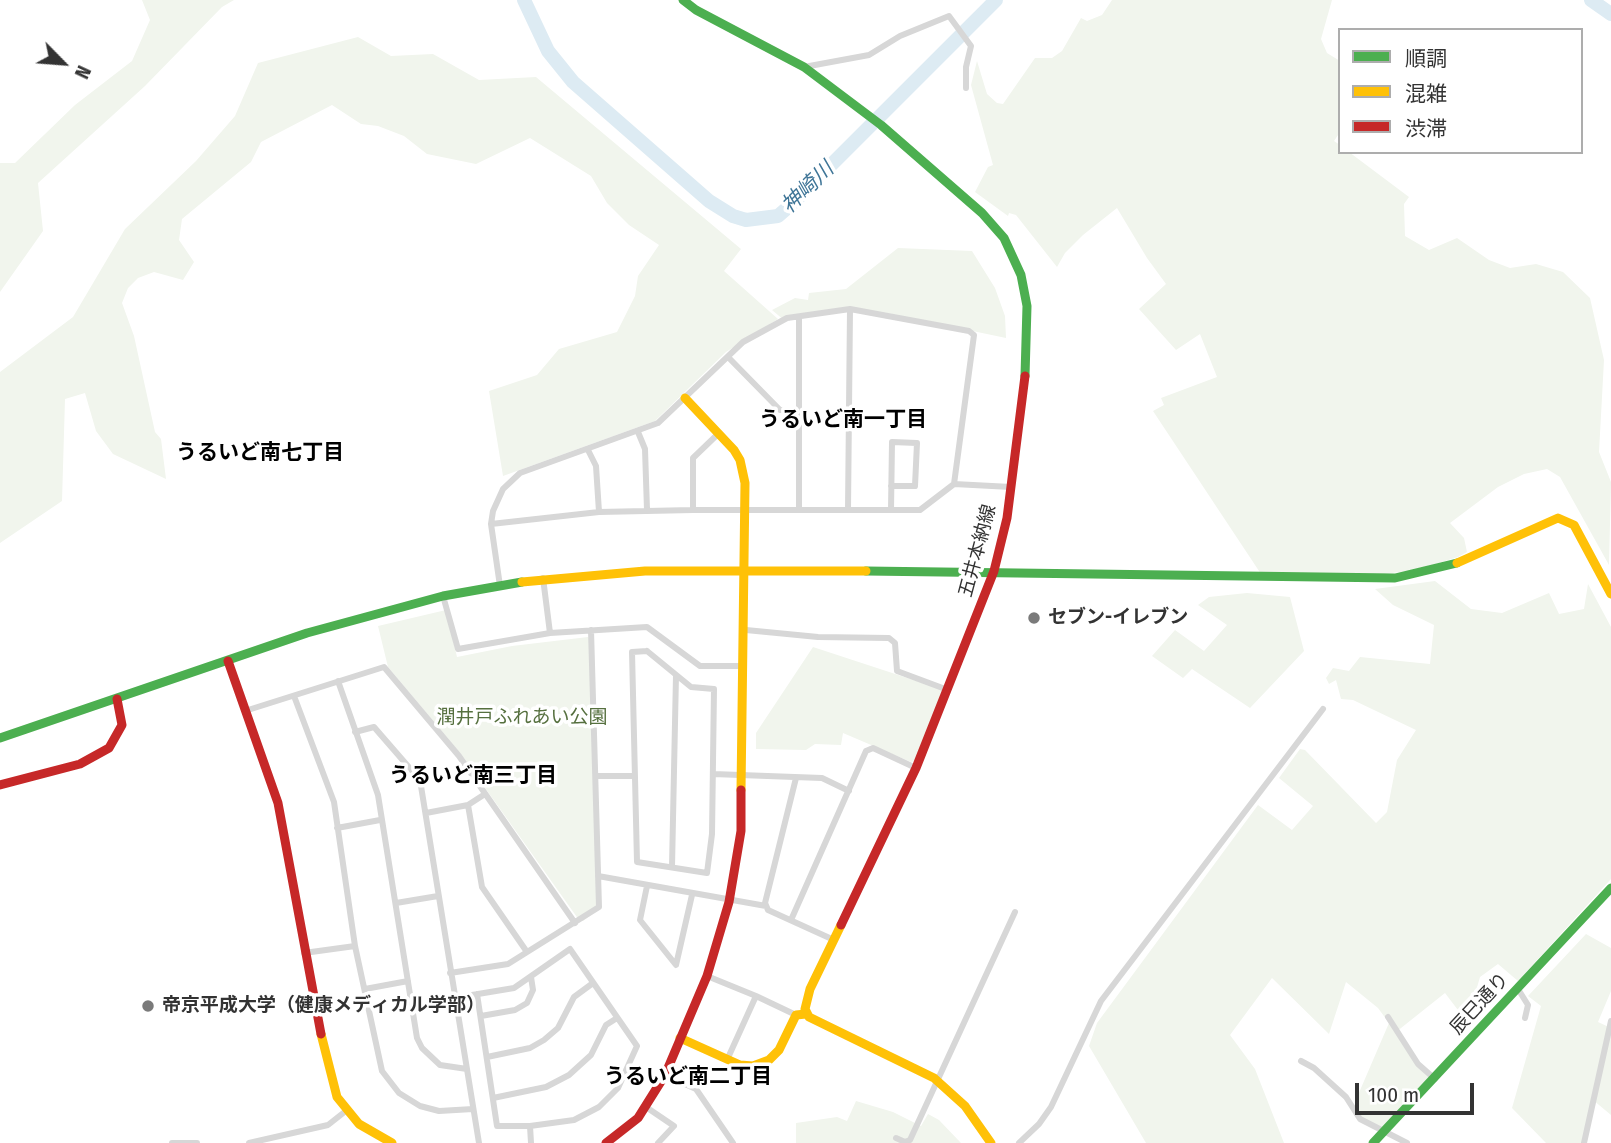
<!DOCTYPE html>
<meta charset="utf-8">
<style>
body{margin:0}
#map{position:relative;width:1611px;height:1143px;overflow:hidden;background:#fff;font-family:"Fira Sans Condensed","Noto Sans JP",sans-serif}
canvas{display:block}
.legend{position:absolute;left:1338px;top:28px;width:245px;height:126px;box-sizing:border-box;background:#fff;border:2px solid #adadad;margin:0;padding:9px 12px;list-style:none;font-size:21px;color:#333}
.legend li{display:flex;align-items:center;gap:14px;height:35px}
.legend b{width:35px;border:2px solid #adadad}
.north{position:absolute;left:28px;top:28px;width:70px;height:70px;-webkit-text-stroke:5px #fff;paint-order:stroke;rotate:115deg;font-size:19px;font-weight:700;line-height:28px;text-align:center;color:#333}
.north::after{content:'';display:block;margin:auto;width:24px;height:32px;background:#333;clip-path:polygon(50% 0,100% 100%,50% 72%,0 100%)}
.scale{position:absolute;left:1355px;top:1083px;width:119px;height:32px;box-sizing:border-box;border:4px solid #333;border-top:0;padding-left:9px;font-size:21px;line-height:24px;white-space:nowrap;color:#333;-webkit-text-stroke:5px #fff;paint-order:stroke}
</style>
<div id="map">
<canvas width="1611" height="1143"></canvas>
<ul class="legend">
<li><b style="height:9px;background:#4caf50"></b>順調</li>
<li><b style="height:9px;background:#ffc107"></b>混雑</li>
<li><b style="height:9px;background:#c62828"></b>渋滞</li>
</ul>
<div class="north">N</div>
<div class="scale">100 m</div>
</div>
<script>
const ctx = document.querySelector('canvas').getContext('2d');
ctx.lineJoin = 'round';
function paint(path, color) { ctx.fillStyle = color; ctx.fill(path, 'evenodd'); }
const toPath = rows => new Path2D(rows.map(r => 'M' + r).join(''));
function stroke(path, color, width, dash) { ctx.strokeStyle = color; ctx.lineWidth = width; ctx.lineCap = dash ? 'butt' : 'round'; ctx.setLineDash(dash || []); ctx.stroke(path); }
function drawText(font, color, halo, rows, align = 'center') {
  ctx.font = font + ' "Fira Sans Condensed","Noto Sans JP",sans-serif'; ctx.lineWidth = 7; ctx.setLineDash([]); ctx.textBaseline = 'middle'; ctx.strokeStyle = halo; ctx.fillStyle = color; for (const [text, x, y, turn = 0] of rows) {
    ctx.save(); ctx.translate(x, y); ctx.rotate((+turn || 0) * Math.PI / 180); ctx.textAlign = isNaN(turn) ? turn : align; if (halo) ctx.strokeText(text, 0, 0); ctx.fillText(text, 0, 0); ctx.restore();
  }
}
const green = toPath([
 [142,0,234,0,222,7,145,86,38,183,43,231,0,292,0,163,15,163,75,105,132,61,150,20],
 [1112,0,1332,0,1321,39,1327,53,1340,61,1340,132,1334,141,1340,145,1340,152,1349,152,1409,197,1404,204,1405,236,1429,250,1457,238,1489,260,1510,268,1536,264,1563,272,1590,298,1604,360,1599,452,1611,482,1609,565,1560,477,1547,469,1524,474,1498,487,1450,523,1464,538,1467,552,1458,557,1416,570,1384,574,1261,574,1153,411,1164,405,1161,398,1217,377,1200,334,1176,350,1139,309,1166,284,1147,258,1117,208,1083,235,1065,253,1057,267,1016,215,1009,213,1008,216,975,192,988,167,993,165,971,85,977,61,987,94,997,103,1003,104,1035,58,1052,58,1062,51,1081,18,1087,21,1102,15],
 [358,37,391,56,433,54,479,80,536,77,741,249,724,271,778,319,726,352,655,421,503,476,489,391,537,375,559,349,617,332,635,296,638,276,659,245,629,225,607,203,591,176,530,138,476,164,427,154,404,136,378,126,361,124,332,105,261,142,251,162,182,219,179,240,194,262,183,280,154,272,138,278,128,288,122,303,134,336,155,432,161,439,166,479,113,454,96,431,85,393,65,399,62,501,0,543,0,372,73,317,125,229,196,161,235,116,258,63],
 [898,248,972,251,995,288,1005,316,1006,338,887,313,845,309,785,321,772,310,795,298,808,300,809,293,846,289],
 [1435,581,1471,609,1502,613,1549,593,1559,614,1584,609,1588,584,1611,627,1611,879,1518,981,1498,964,1480,977,1467,1022,1445,993,1396,1032,1430,1079,1381,1132,1362,1118,1355,1102,1389,1023,1378,1008,1346,982,1329,1034,1272,978,1230,1035,1255,1069,1284,1143,1146,1143,1089,1046,1097,1023,1258,805,1292,830,1313,806,1279,778,1300,749,1305,750,1376,823,1387,812,1397,760,1416,730,1353,700,1341,699,1336,680,1329,684,1326,678,1333,668,1349,671,1360,657,1430,664,1434,625,1393,605,1375,589],
 [1247,593,1290,597,1304,651,1250,708,1192,669,1183,678,1152,656,1175,630,1204,651,1227,625,1198,605,1209,597],
 [446,610,457,657,512,646,588,637,591,640,600,908,583,921,579,920,461,754,388,667,378,626],
 [813,647,944,690,915,761,911,762,843,733,841,745,815,744,806,750,756,749,756,733],
 [1586,934,1611,948,1611,991,1598,1022,1611,1028,1611,1115,1593,1100,1585,1143,1546,1143,1512,1108,1541,1006,1528,996],
 [856,1101,893,1112,921,1126,928,1114,939,1120,961,1143,796,1143,796,1123,837,1117,847,1121]
]);
const river = toPath([
 [524,0,548,51,573,82,709,201,733,216,746,220,778,216,793,203,996,0],
 [1591,0,1611,14]
]);
const street = toPath([
 [804,67,869,55,900,36,949,16,971,46,966,67,966,88],
 [799,317,799,510],
 [728,357,780,410,799,410],
 [638,432,645,449,647,510],
 [588,450,596,466,599,512],
 [954,484,1011,487],
 [848,510,850,309],
 [891,510,892,442,917,443,915,486,891,486],
 [491,524,599,512,693,510,693,458,719,433],
 [543,578,550,633],
 [500,586,491,524,493,511,503,489,520,473,658,423,743,342,787,318,850,309,969,331,974,335,954,484,920,510,693,510],
 [443,596,458,649,550,633,647,627,700,666,744,666],
 [746,630,818,637,889,638,895,643,897,671,948,690],
 [647,651,691,687,714,689,712,834,707,873,637,862,632,652,647,651],
 [338,681,378,795,417,1038,422,1048,440,1065,467,1069],
 [294,696,334,802,355,946,382,1071,399,1093,420,1106,439,1111,473,1109],
 [248,710,384,667,459,756,575,923],
 [355,732,374,727,420,780,479,1143],
 [713,774,822,778,849,791],
 [596,776,635,776],
 [796,778,765,903,768,910,834,940],
 [468,805,482,887,527,952],
 [426,813,468,805,485,794],
 [337,828,380,820],
 [672,867,676,675],
 [598,876,766,906],
 [647,886,640,920,676,965,692,895],
 [396,903,438,896],
 [791,920,866,751,873,748,916,768],
 [304,953,355,946],
 [450,973,508,964,599,907,591,630],
 [707,976,756,996,727,1060],
 [365,989,408,981],
 [1518,989,1528,1005,1525,1018],
 [477,994,497,1126,530,1126],
 [756,996,796,1015],
 [454,998,514,988,570,949,637,1046,618,1088,599,1107,574,1120,530,1126,531,1143],
 [481,1016,515,1010,527,1003,533,990,531,977],
 [1388,1017,1418,1064,1435,1079],
 [487,1057,530,1048,544,1040,558,1028,574,997,593,983],
 [1301,1061,1314,1068,1346,1097,1360,1119,1407,1143],
 [665,1075,696,1089,733,1143],
 [493,1098,546,1087,569,1075,591,1055,606,1025,617,1018],
 [646,1107,674,1126,658,1143],
 [896,1138,905,1142,910,1140,1015,912],
 [172,1143,197,1143],
 [249,1143,328,1125,347,1110],
 [1019,1143,1039,1124,1051,1107,1101,1001,1323,709],
 [1584,1143,1611,1021]
]);
const fast = toPath([
 [683,0,696,10,804,67,881,125,982,213,1004,238,1021,275,1027,306,1025,376],
 [866,571,1395,578,1457,563],
 [0,738,307,633,443,596,522,582],
 [1373,1143,1611,888]
]);
const slow = toPath([
 [685,398,734,450,740,460,745,483,741,790],
 [1457,563,1558,518,1574,525,1611,594],
 [522,582,645,571,866,571],
 [841,925,810,989,805,1009,809,1017,934,1078,965,1106,991,1143],
 [321,1034,337,1097,359,1124,392,1143],
 [680,1038,740,1065,753,1066,769,1060,779,1050,796,1015,806,1014]
]);
const jam = toPath([
 [228,661,278,803,321,1034],
 [0,785,80,764,109,748,122,725,117,699],
 [841,925,916,768,994,571,1007,518,1025,376],
 [606,1143,638,1118,665,1075,707,976,729,902,741,831,741,790]
]);
const markers = [
 [1034,618,7,"#7a7a7a"],
 [148,1006,7,"#7a7a7a"]
];
const streetNames = [
 ["五井本納線",978,551,-75],
 ["辰巳通り",1480,1004,-47]
];
const poiNames = [
 ["セブン-イレブン",1048,618],
 ["帝京平成大学（健康メディカル学部）",162,1006]
];
const parkNames = [
 ["潤井戸ふれあい公園",522,718]
];
const waterNames = [
 ["神崎川",808,188,-44]
];
const neighbourhoodNames = [
 ["うるいど南一丁目",843,420],
 ["うるいど南七丁目",260,453],
 ["うるいど南三丁目",473,776],
 ["うるいど南二丁目",688,1077]
];
paint(green, '#f1f5ed');
stroke(river, '#ddebf3', 14);
stroke(street, '#d7d7d7', 6);
stroke(fast, '#4caf50', 9);
stroke(slow, '#ffc107', 9);
stroke(jam, '#c62828', 9);
for (const [x, y, r, color] of markers) { const dot = new Path2D(); dot.arc(x, y, r, 0, 2 * Math.PI); ctx.fillStyle = color; ctx.fill(dot); stroke(dot, '#fff', 2.5); }
drawText('19px', '#333', '#fff', streetNames);
drawText('bold 19px', '#333', '#fff', poiNames, 'left');
drawText('19px', '#56703f', '#fff', parkNames);
drawText('italic 21px', '#3f7597', '#fff', waterNames);
drawText('bold 21px', '#000', '#fff', neighbourhoodNames);
</script>
